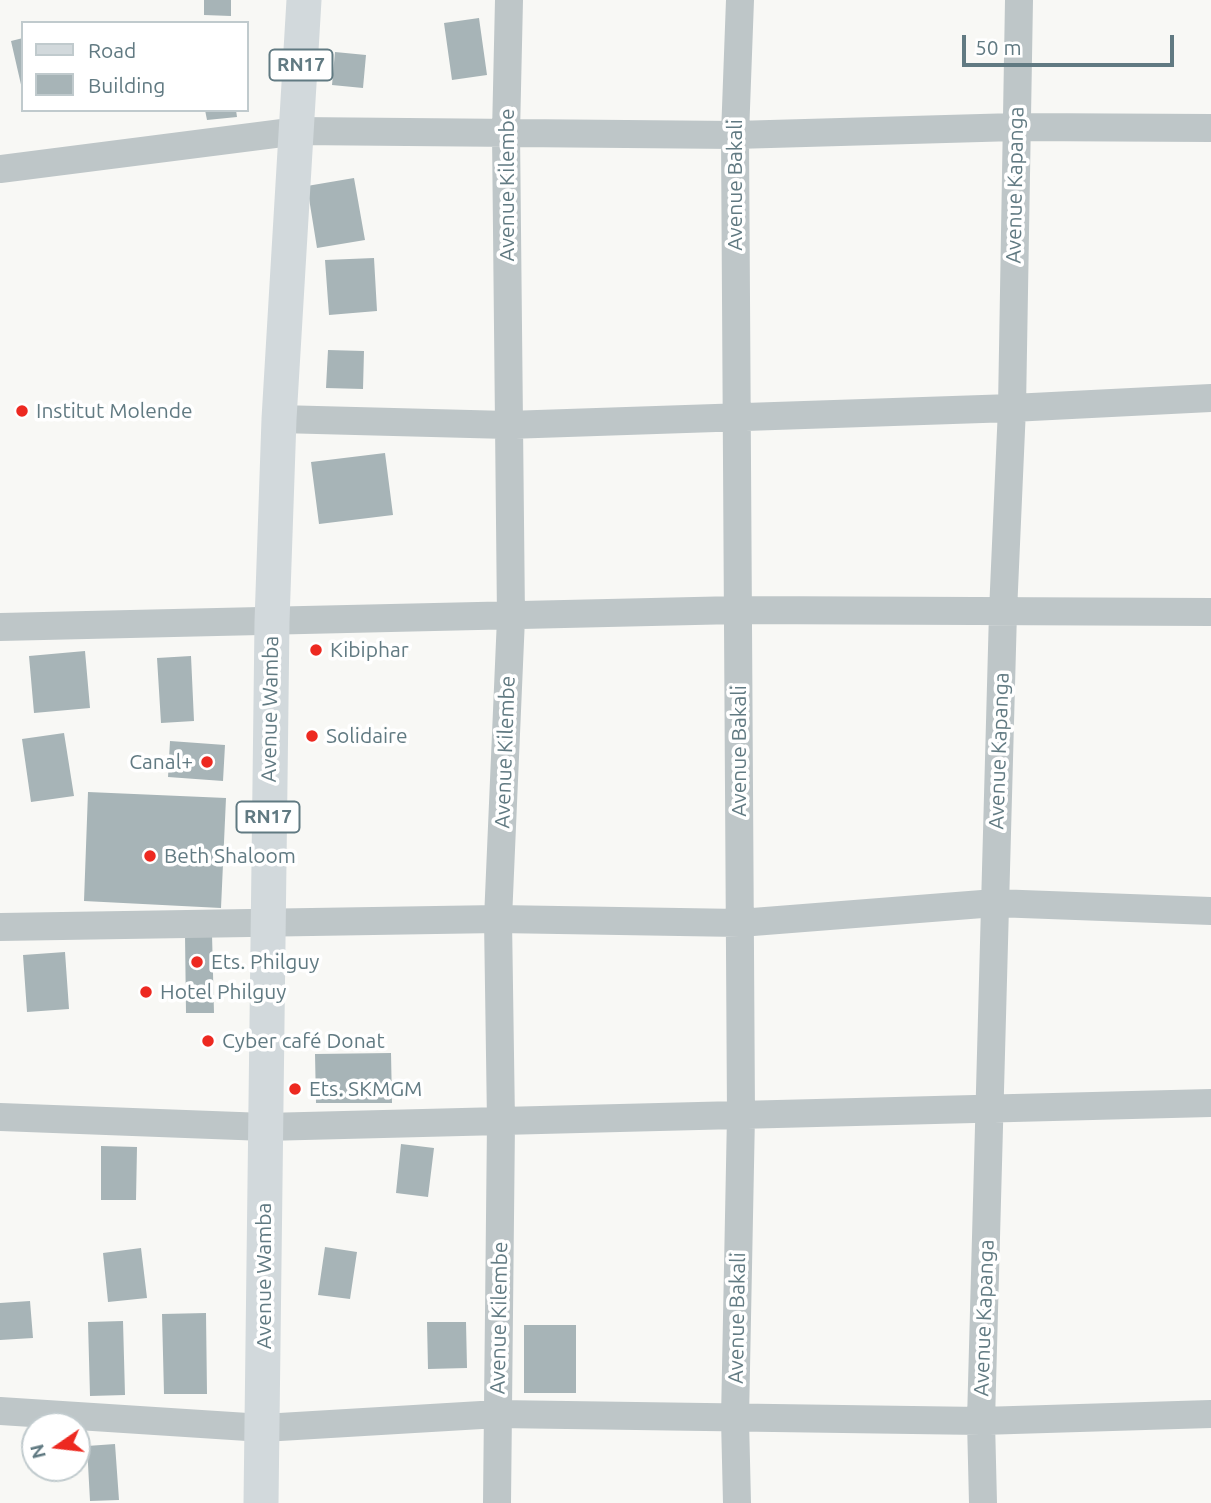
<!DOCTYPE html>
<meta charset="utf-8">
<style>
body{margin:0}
#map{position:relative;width:1211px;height:1503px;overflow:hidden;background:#f8f8f5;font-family:Ubuntu,sans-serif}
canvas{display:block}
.legend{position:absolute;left:21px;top:21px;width:228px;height:91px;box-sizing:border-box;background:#fff;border:2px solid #c0cacd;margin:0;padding:9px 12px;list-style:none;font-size:21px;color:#617a82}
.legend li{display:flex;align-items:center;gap:14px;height:35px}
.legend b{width:35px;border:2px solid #c0cacd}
.north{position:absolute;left:21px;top:1412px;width:70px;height:70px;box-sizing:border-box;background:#fff;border:2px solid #c0cacd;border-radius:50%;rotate:256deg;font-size:19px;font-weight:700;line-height:28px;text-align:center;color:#617a82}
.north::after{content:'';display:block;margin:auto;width:24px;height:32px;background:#ed2920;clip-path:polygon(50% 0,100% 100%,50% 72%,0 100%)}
.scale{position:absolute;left:962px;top:35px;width:212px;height:32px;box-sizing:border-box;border:4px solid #617a82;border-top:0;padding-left:9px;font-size:21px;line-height:24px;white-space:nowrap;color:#617a82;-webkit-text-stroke:5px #fff;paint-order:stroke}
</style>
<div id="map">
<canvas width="1211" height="1503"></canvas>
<ul class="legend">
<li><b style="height:9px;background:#d2d9dc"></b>Road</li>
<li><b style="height:19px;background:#a7b4b7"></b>Building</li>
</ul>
<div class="north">N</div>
<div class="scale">50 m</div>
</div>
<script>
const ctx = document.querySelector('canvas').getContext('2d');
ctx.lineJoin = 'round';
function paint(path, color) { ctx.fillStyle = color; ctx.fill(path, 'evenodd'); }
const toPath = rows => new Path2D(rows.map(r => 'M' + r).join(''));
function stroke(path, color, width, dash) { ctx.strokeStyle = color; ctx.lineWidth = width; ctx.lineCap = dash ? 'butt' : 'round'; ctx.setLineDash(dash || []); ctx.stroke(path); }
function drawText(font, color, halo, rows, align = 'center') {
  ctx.font = font + ' Ubuntu,sans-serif'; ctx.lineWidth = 7; ctx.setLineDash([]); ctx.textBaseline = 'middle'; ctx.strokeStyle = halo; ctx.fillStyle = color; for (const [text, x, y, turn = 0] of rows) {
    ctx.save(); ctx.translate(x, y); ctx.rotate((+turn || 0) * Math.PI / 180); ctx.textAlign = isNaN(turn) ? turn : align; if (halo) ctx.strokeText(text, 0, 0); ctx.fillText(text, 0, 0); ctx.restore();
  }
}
const building = toPath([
 [204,0,231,0,231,16,204,15],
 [479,18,487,75,452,80,444,23],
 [23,38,23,89,22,89,11,41],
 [335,52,366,55,363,88,332,85],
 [205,110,236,110,237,117,207,120],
 [354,178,365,240,317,248,307,186],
 [374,258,377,311,329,315,325,260],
 [328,350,364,351,363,389,326,388],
 [385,453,393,515,319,524,311,462],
 [85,651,90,708,34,713,29,656],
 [191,656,194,721,161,723,157,658],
 [64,733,74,796,31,802,22,739],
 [170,741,225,745,223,781,168,777],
 [88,792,226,798,221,908,84,901],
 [212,934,214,1013,186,1013,185,935],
 [65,952,69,1009,27,1012,23,955],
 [391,1053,392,1103,316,1103,315,1054],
 [401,1144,434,1148,428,1197,396,1193],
 [101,1146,137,1147,136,1200,101,1200],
 [325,1247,357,1252,350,1299,318,1295],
 [141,1248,147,1298,108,1302,103,1253],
 [30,1301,33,1338,0,1340,0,1303],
 [206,1313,207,1394,164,1394,162,1314],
 [123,1321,125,1395,90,1396,88,1322],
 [427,1322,466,1322,467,1368,428,1369],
 [524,1325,576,1325,576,1393,524,1393],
 [115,1444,119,1500,90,1501,87,1446]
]);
const minor = toPath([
 [0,169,298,131,735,135,1016,127,1211,128],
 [279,419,508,425,1012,408,1211,398],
 [0,627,738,610,1211,612],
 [0,927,498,919,740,923,995,903,1211,911],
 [0,1117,265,1127,1211,1103],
 [0,1411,263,1428,498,1414,981,1421,1211,1414],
 [497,1503,501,1122,498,919,511,618,506,133,509,0],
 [737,1503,735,1419,741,1115,735,135,740,0],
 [983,1503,981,1421,1003,612,1012,408,1019,0]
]);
const major = toPath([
 [261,1503,272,622,279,419,304,0]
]);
const markers = [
 [22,411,7,"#ed2920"],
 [316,650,7,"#ed2920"],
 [312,736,7,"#ed2920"],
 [207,762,7,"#ed2920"],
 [150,856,7,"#ed2920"],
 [197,962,7,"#ed2920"],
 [146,992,7,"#ed2920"],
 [208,1041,7,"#ed2920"],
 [295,1089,7,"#ed2920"]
];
const shields = [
 [301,65,63],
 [268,817,63]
];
const shieldNames = [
 ["RN17",301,65],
 ["RN17",268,817]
];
const streetNames = [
 ["Avenue Kilembe",507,185,-90],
 ["Avenue Bakali",735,185,-90],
 ["Avenue Kapanga",1015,185,-89],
 ["Avenue Wamba",270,709,-89],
 ["Avenue Bakali",739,751,-90],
 ["Avenue Kapanga",999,751,-88],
 ["Avenue Kilembe",505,752,-88],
 ["Avenue Wamba",264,1276,-90],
 ["Avenue Kilembe",499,1318,-89],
 ["Avenue Bakali",737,1318,-89],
 ["Avenue Kapanga",984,1318,-88]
];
const poiNames = [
 ["Institut Molende",36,411],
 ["Kibiphar",330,650],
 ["Solidaire",326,736],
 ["Canal+",193,762,"right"],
 ["Beth Shaloom",164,856],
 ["Ets. Philguy",211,962],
 ["Hotel Philguy",160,992],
 ["Cyber café Donat",222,1041],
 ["Ets. SKMGM",309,1089]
];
paint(building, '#a7b4b7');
stroke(minor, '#bec6c8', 28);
stroke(major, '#d2d9dc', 35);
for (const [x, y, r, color] of markers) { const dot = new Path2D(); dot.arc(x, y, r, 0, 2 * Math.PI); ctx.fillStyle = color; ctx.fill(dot); stroke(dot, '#fff', 2.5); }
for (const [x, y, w] of shields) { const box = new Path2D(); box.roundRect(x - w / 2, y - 15.5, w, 31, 5); ctx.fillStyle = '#fff'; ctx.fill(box); stroke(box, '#617a82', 2); }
drawText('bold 19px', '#617a82', null, shieldNames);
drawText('21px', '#617a82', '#fff', streetNames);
drawText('21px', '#617a82', '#fff', poiNames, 'left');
</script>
